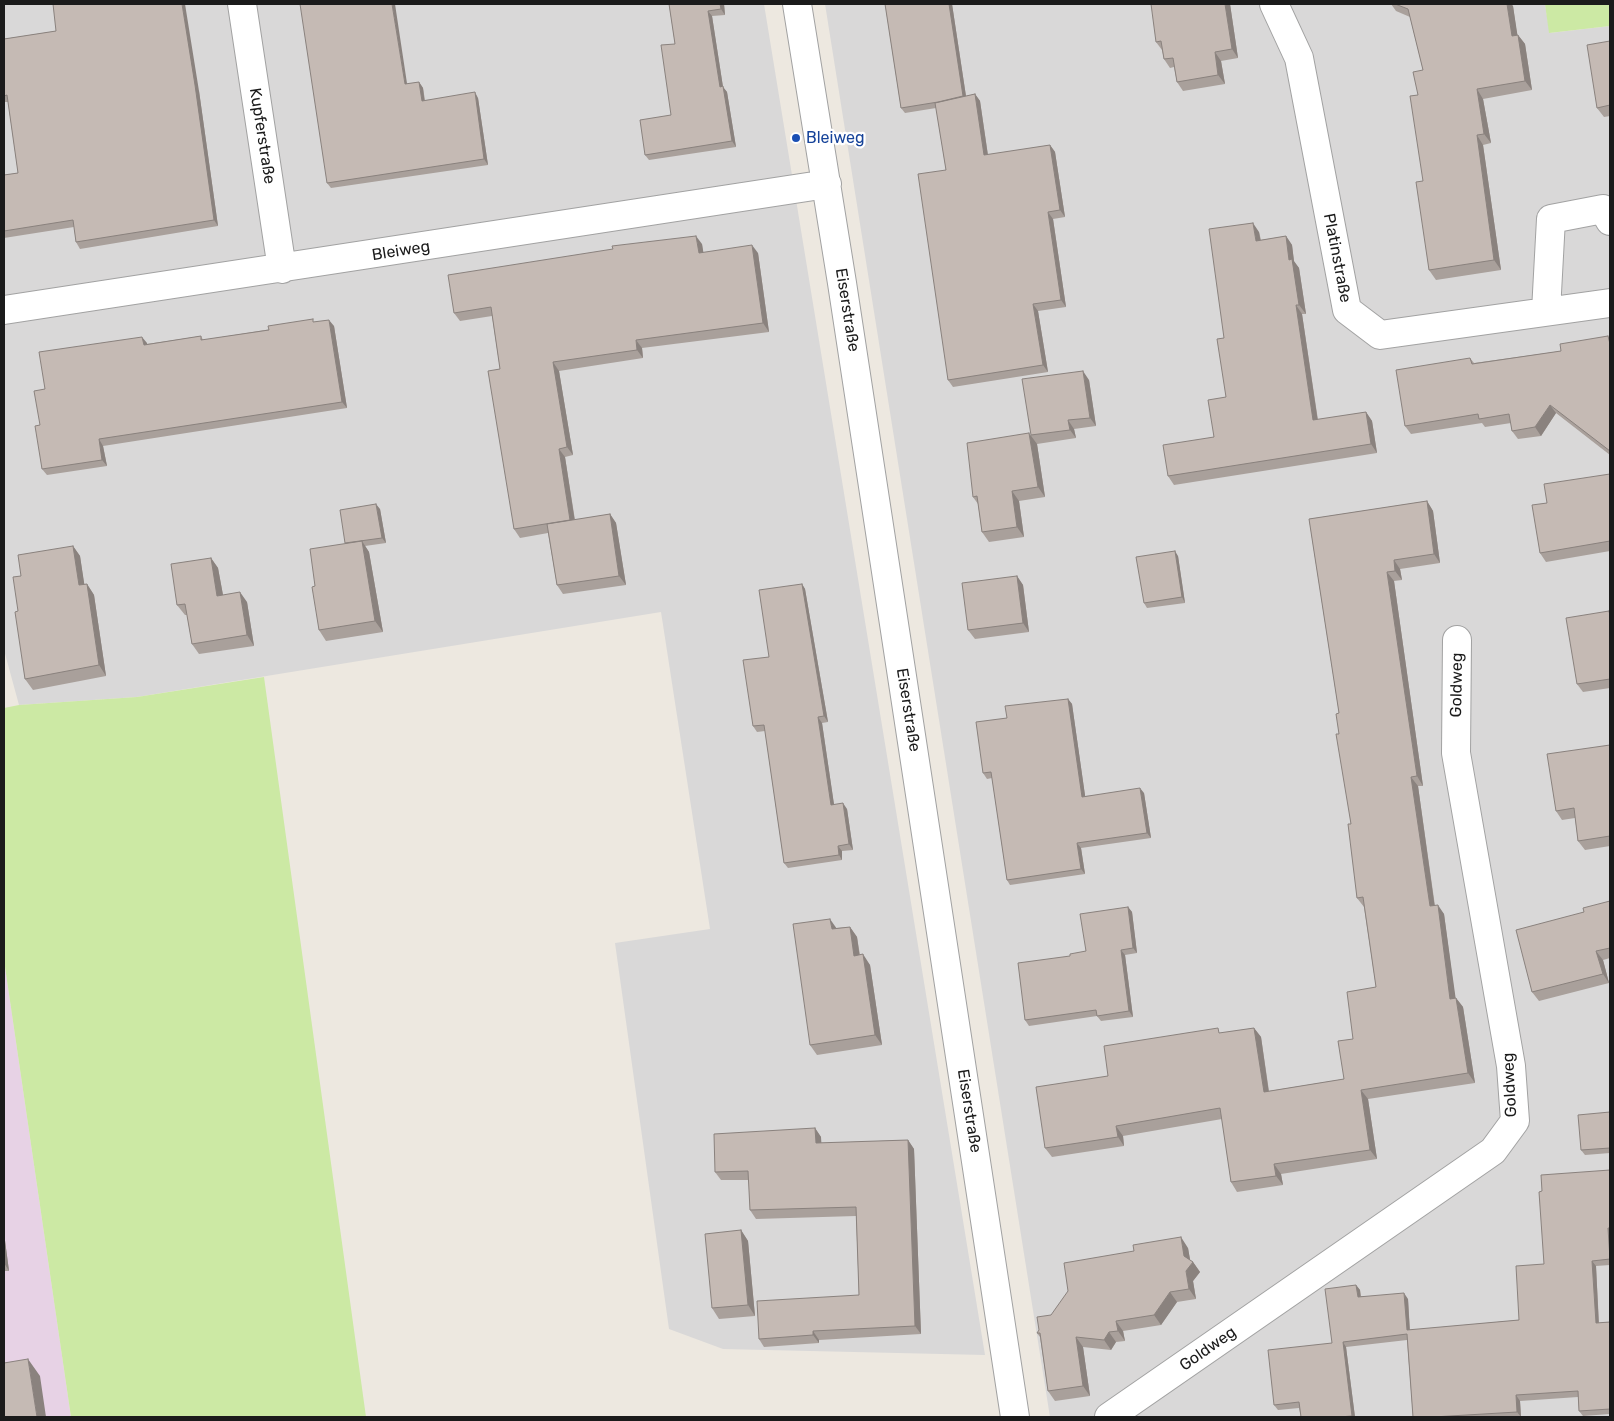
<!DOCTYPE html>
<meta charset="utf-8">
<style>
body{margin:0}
#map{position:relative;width:1614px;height:1421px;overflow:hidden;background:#ede8e0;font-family:Rubik,sans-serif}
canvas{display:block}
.frame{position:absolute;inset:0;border:5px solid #1b1b1b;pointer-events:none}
</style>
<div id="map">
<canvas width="1614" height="1421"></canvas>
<div class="frame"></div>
</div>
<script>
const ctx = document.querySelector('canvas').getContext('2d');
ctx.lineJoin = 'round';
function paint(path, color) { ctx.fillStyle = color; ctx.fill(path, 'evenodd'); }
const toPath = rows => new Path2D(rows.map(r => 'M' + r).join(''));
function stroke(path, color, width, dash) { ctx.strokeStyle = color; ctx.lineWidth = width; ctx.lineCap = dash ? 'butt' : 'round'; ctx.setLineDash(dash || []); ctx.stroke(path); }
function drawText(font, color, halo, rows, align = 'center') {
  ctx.font = font + ' Rubik,sans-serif'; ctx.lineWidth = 4.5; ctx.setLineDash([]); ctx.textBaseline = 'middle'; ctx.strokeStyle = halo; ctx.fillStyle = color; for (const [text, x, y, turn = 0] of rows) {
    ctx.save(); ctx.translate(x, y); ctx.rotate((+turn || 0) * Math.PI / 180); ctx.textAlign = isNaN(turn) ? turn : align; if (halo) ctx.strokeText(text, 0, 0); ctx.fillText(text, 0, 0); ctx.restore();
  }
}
const residential = toPath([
 [4,4,764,4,985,1355,723,1349,669,1329,615,943,710,929,661,612,137,697,19,705,4,650],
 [825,4,1545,4,1550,33,1610,26,1610,1417,1050,1417]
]);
const industrial = toPath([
 [4,960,71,1417,4,1417]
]);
const grass = toPath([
 [1545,4,1610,4,1610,26,1549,33],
 [264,677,366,1417,71,1417,4,960,4,708,19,705,137,697]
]);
const minor = toPath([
 [242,4,282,269],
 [797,4,842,283,1015,1417],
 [1274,4,1299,58,1347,310,1380,335,1610,303],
 [4,310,827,184],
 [1546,311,1551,219,1603,209,1610,221],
 [1109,1417,1493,1151,1515,1121,1511,1066,1456,753,1457,640]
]);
const wall = toPath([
 [669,4,724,4,725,15,712,16,723,87,727,92,736,147,649,160,645,155,671,115,675,44],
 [885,4,952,4,966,96,975,94,980,101,988,155,1050,145,1055,152,1065,217,1053,219,1066,307,1038,311,1048,372,953,387,948,380,946,170,936,108,905,113,901,108],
 [1230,4,1238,58,1221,61,1225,84,1183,91,1177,82,1174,67,1170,68,1164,59,1162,50,1156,42],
 [1391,4,1511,4,1513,6,1517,35,1518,35,1525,44,1532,90,1483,99,1491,143,1483,145,1501,270,1436,280,1429,270,1418,95,1423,70,1410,17,1396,11],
 [56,31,199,91,218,226,80,249,76,242,74,227,4,238,4,175,18,173,8,102,4,102,4,39],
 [1610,41,1610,116,1604,117,1597,108],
 [419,82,423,88,425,100,478,98,488,165,331,188,327,183,407,84],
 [1259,232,1261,240,1286,236,1292,245,1294,262,1299,268,1306,314,1302,314,1318,420,1366,412,1372,421,1377,453,1174,485,1168,476,1214,437,1226,397,1224,338],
 [702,244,703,253,758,253,769,332,642,348,643,358,559,371,573,455,565,457,575,520,610,514,616,523,626,585,563,594,557,585,548,533,520,538,514,529,500,369,492,316,460,321,454,313],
 [315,322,334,326,347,408,103,446,107,466,47,475,42,469,40,425,45,389,147,343,147,344,201,336,203,340],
 [1608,336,1610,339,1610,455,1556,413,1541,436,1518,439,1512,431,1511,423,1485,427,1482,423,1411,434,1405,426,1470,358,1474,363,1561,351],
 [1089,380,1096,426,1074,429,1076,438,1037,444,1045,497,1019,501,1024,537,989,542,982,532,978,504,973,497,1031,435],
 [1610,475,1610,551,1546,562,1540,553,1547,503],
 [1427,501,1433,511,1440,563,1400,569,1402,580,1394,581,1423,786,1418,786,1435,906,1444,914,1455,998,1456,998,1463,1007,1475,1083,1368,1099,1377,1159,1281,1174,1283,1185,1237,1192,1231,1182,1222,1119,1123,1136,1124,1146,1052,1157,1045,1148,1108,1076,1222,1033,1254,1028,1261,1037,1269,1091,1344,1079,1353,1039,1376,987,1364,907,1357,898,1351,824,1339,734,1339,713,1309,519],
 [380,509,386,543,365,546,369,552,383,632,326,641,319,630,346,544,345,543],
 [73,546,80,556,84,584,87,584,94,595,106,676,33,690,25,679,18,611,21,576],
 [1178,556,1185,603,1147,608,1144,603],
 [211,558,218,568,223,595,247,602,254,646,199,654,192,644,187,615,185,615,177,605],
 [1017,576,1023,585,1029,632,975,639,968,630],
 [802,584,805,589,828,722,822,723,834,805,847,809,853,850,842,851,842,860,788,868,784,863,765,731,757,732,753,726,769,657],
 [1609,611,1610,613,1610,688,1583,692,1577,684],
 [1068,699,1072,704,1085,796,1144,793,1151,838,1081,848,1085,874,1010,885,1007,880,992,778,987,779,983,773,1007,718],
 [1610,745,1610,846,1585,850,1578,841,1575,818,1562,820,1556,811],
 [1610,901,1610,958,1603,960,1609,983,1539,1001,1532,992,1584,912],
 [1128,907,1132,912,1137,953,1125,955,1133,1017,1101,1021,1097,1016,1029,1026,1025,1020,1070,956,1086,951],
 [850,927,857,937,860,955,870,965,882,1045,817,1055,810,1045,836,928],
 [1610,1112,1610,1153,1585,1155,1581,1150],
 [815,1128,821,1137,821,1143,908,1140,914,1149,921,1334,819,1340,819,1343,764,1347,759,1339,859,1295,856,1216,756,1219,750,1210,749,1180,721,1180,715,1172],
 [1610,1170,1610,1265,1596,1266,1599,1323,1610,1322,1610,1414,1583,1416,1579,1411,1578,1397,1520,1401,1521,1417,1413,1417,1407,1340,1346,1347,1355,1417,1301,1417,1299,1408,1278,1410,1274,1405,1332,1343,1356,1285,1360,1290,1361,1296,1408,1299,1410,1330,1519,1320,1544,1264,1542,1191],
 [741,1230,748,1241,755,1316,719,1319,712,1308],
 [4,1233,9,1271,4,1271],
 [1188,1248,1190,1260,1193,1262,1200,1272,1193,1281,1196,1299,1177,1302,1161,1325,1123,1331,1125,1341,1116,1342,1111,1350,1083,1347,1090,1396,1055,1401,1048,1391,1040,1337,1037,1333,1051,1315]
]);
const shadedWall = toPath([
 [182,4,185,4,199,91,218,226,214,220],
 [392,4,395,4,408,90,405,84],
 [720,4,724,4,725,15,721,9],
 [949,4,952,4,967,103,963,98],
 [1225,4,1230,4,1238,58,1232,49],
 [1507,4,1511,4,1513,6,1519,45,1512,36],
 [708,11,712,16,723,87,727,92,736,147,732,141,720,87],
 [1518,35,1525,44,1532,90,1525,81],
 [1215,52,1221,61,1225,84,1218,75],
 [419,82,423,88,425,106,422,101],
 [1477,89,1483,99,1491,143,1484,134],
 [475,92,478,98,488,165,484,159],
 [975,94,980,101,989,163,984,155],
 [1477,135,1483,145,1501,270,1494,260],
 [1050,145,1055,152,1065,217,1060,210],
 [1048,212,1053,219,1066,307,1061,300],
 [1253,223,1259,232,1262,250,1256,241],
 [696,236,702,244,705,262,699,253],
 [1286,236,1292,245,1294,261,1299,268,1306,314,1299,305,1289,260],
 [752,245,758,253,769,332,763,323],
 [1033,304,1038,311,1048,372,1043,365],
 [1296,305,1302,314,1319,429,1313,420],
 [329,320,334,326,347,408,342,402],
 [142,337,147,343,148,351,144,345],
 [636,340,642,348,643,358,637,350],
 [553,362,559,371,573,455,567,447],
 [1083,371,1089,380,1096,426,1090,418],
 [1550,405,1556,413,1541,436,1535,427],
 [1366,412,1372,421,1377,453,1371,444],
 [1068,420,1074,429,1076,438,1070,430],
 [1029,433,1037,444,1045,497,1038,487],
 [99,439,103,446,107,466,102,460],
 [559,449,565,457,576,529,570,520],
 [1012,491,1019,501,1024,537,1017,527],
 [1427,501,1433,511,1440,563,1434,554],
 [376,504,380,509,386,543,382,538],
 [610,514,616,523,626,585,619,576],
 [362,541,369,552,383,632,375,621],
 [73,546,80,556,86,595,79,585],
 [1175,551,1178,556,1185,603,1182,597],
 [211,558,218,568,225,606,217,596],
 [1394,560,1400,569,1402,580,1395,571],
 [1387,572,1394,581,1423,786,1417,776],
 [1017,576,1023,585,1029,632,1023,623],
 [87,584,94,595,106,676,99,665],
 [802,584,805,589,828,722,824,716],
 [240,592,247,602,254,646,247,635],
 [1068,699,1072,704,1086,802,1082,797],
 [818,717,822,723,835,811,831,805],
 [1411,777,1418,786,1436,916,1430,906],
 [1140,788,1144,793,1151,838,1147,833],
 [843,803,847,809,853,850,849,844],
 [1077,843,1081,848,1085,874,1081,869],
 [838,846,842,851,842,860,839,855],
 [1438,905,1444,914,1457,1008,1450,999],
 [1128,907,1132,912,1137,953,1133,948],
 [830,919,837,929,832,929],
 [850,927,857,937,861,966,854,956],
 [1121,950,1125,955,1133,1017,1129,1011],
 [1596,951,1603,960,1609,983,1603,974],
 [863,954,870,965,882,1045,875,1035],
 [1456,998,1463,1007,1475,1083,1468,1073],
 [1254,1028,1261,1037,1270,1101,1264,1092],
 [1361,1090,1368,1099,1377,1159,1370,1150],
 [1116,1126,1123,1136,1124,1146,1118,1137],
 [815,1128,821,1137,822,1152,816,1143],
 [908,1140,914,1149,921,1334,915,1326],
 [1274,1164,1281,1174,1283,1185,1276,1176],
 [1608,1228,1610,1230,1610,1252],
 [741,1230,748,1241,755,1316,748,1305],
 [4,1233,9,1271,4,1263],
 [1181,1237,1188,1248,1191,1265,1193,1262,1200,1272,1193,1281,1196,1299,1189,1289],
 [1592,1261,1596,1266,1599,1329,1596,1323],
 [1356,1285,1360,1290,1361,1302,1358,1297],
 [1170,1292,1177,1302,1161,1325,1154,1315],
 [1404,1293,1408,1299,1410,1336,1407,1330],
 [1116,1321,1123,1331,1125,1341,1118,1331],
 [813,1331,819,1340,819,1343,813,1335],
 [1109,1332,1116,1342,1111,1350,1104,1340],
 [1076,1337,1083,1347,1090,1396,1083,1386],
 [1343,1342,1346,1347,1355,1417,1353,1417,1352,1416],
 [28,1359,40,1376,46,1417,37,1417],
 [1516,1395,1520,1401,1521,1417,1517,1412]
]);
const building = toPath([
 [53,4,182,4,195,85,214,220,76,242,73,220,4,231,4,175,18,173,7,95,4,96,4,39,56,31,53,4],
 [300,4,392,4,405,84,419,82,422,101,475,92,484,159,327,183,300,4],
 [669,4,720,4,721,9,708,11,720,87,723,86,732,141,645,155,640,120,671,115,661,45,675,44,669,4],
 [885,4,949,4,963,96,938,102,901,108,885,4],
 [1151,4,1225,4,1232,49,1215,52,1218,75,1177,82,1173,58,1164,59,1161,41,1156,42,1151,4],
 [1395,4,1507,4,1512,36,1518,35,1525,81,1477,89,1484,134,1477,135,1494,260,1429,270,1416,182,1423,181,1410,96,1418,95,1413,72,1423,70,1408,9,1395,4],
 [1610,41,1610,105,1597,108,1587,45,1610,41],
 [975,94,984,155,1050,145,1060,210,1048,212,1061,300,1033,304,1043,365,948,380,918,174,946,170,935,103,975,94],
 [1253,223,1256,241,1286,236,1289,260,1292,259,1299,305,1296,305,1313,420,1366,412,1371,444,1168,476,1163,445,1214,437,1208,400,1226,397,1217,339,1224,338,1209,229,1253,223],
 [696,236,699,253,752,245,763,323,636,340,637,350,553,362,567,447,559,449,570,520,514,529,488,371,500,369,491,307,454,313,448,275,613,249,612,246,696,236],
 [313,319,313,322,329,320,342,402,99,439,102,460,42,469,35,426,40,425,34,391,45,389,39,352,142,337,144,345,201,336,201,340,269,330,268,326,313,319],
 [1608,336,1610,344,1610,451,1550,405,1535,427,1512,431,1509,414,1479,419,1478,414,1405,426,1396,370,1470,358,1472,364,1561,351,1560,344,1608,336],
 [1083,371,1090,418,1068,420,1070,430,1031,435,1022,379,1083,371],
 [1029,433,1038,487,1012,491,1017,527,982,532,977,496,973,497,967,443,1029,433],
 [1610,474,1610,541,1540,553,1532,505,1547,503,1544,484,1610,474],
 [1427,501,1434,554,1394,560,1395,571,1387,572,1417,776,1411,777,1430,906,1438,905,1450,999,1456,998,1468,1073,1361,1090,1370,1150,1274,1164,1276,1176,1231,1182,1220,1108,1116,1126,1118,1137,1045,1148,1036,1087,1108,1076,1104,1046,1218,1028,1219,1033,1254,1028,1264,1092,1344,1079,1338,1041,1353,1039,1347,992,1376,987,1363,897,1357,898,1348,824,1351,824,1336,734,1339,734,1336,714,1339,713,1309,519,1427,501],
 [376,504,382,538,345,543,340,510,376,504],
 [610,514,619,576,557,585,547,524,610,514],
 [362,541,375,621,319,630,312,587,315,586,310,549,362,541],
 [73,546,79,585,87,584,99,665,25,679,15,612,18,611,13,577,21,576,18,555,73,546],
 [1175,551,1182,597,1144,603,1136,557,1175,551],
 [211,558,217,596,240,592,247,635,192,644,185,604,177,605,171,564,211,558],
 [1017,576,1023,623,968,630,962,583,1017,576],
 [802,584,824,716,818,717,831,805,843,803,849,844,838,846,839,855,784,863,764,725,753,726,743,660,769,657,759,590,802,584],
 [1609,611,1610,616,1610,679,1577,684,1566,618,1609,611],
 [1068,699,1082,797,1140,788,1147,833,1077,843,1081,869,1007,880,991,772,983,773,976,722,1007,718,1005,706,1068,699],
 [1610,745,1610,836,1578,841,1574,808,1556,811,1547,754,1610,745],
 [1610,901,1610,948,1596,951,1603,974,1532,992,1516,930,1584,912,1583,908,1610,901],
 [1128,907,1133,948,1121,950,1129,1011,1097,1016,1096,1010,1025,1020,1018,963,1070,956,1070,954,1086,951,1080,914,1128,907],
 [830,919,832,929,850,927,854,956,863,954,875,1035,810,1045,793,924,830,919],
 [1610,1112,1610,1148,1581,1150,1578,1115,1610,1112],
 [815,1128,816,1143,908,1140,915,1326,813,1331,813,1335,759,1339,757,1301,859,1295,856,1207,750,1210,748,1171,715,1172,714,1134,815,1128],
 [1610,1170,1610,1228,1608,1228,1610,1259,1592,1261,1596,1323,1610,1322,1610,1409,1579,1411,1578,1391,1516,1395,1517,1412,1433,1417,1413,1417,1407,1334,1343,1342,1352,1416,1339,1417,1301,1417,1299,1402,1274,1405,1268,1350,1332,1343,1325,1289,1356,1285,1358,1297,1404,1293,1407,1330,1519,1320,1516,1266,1544,1264,1539,1192,1542,1191,1541,1175,1610,1170],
 [741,1230,748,1305,712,1308,705,1234,741,1230],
 [1181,1237,1184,1256,1193,1262,1186,1271,1189,1289,1170,1292,1154,1315,1116,1321,1118,1331,1109,1332,1104,1340,1076,1337,1083,1386,1048,1391,1040,1333,1037,1333,1039,1330,1037,1317,1051,1315,1068,1291,1064,1263,1134,1251,1133,1245,1181,1237],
 [28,1359,37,1417,4,1417,4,1363,28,1359]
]);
const markers = [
 [796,138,5,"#1a4fb4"]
];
const streetNames = [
 ["Kupferstraße",262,136,81],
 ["Bleiweg",401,251,-9],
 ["Platinstraße",1337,258,79],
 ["Eiserstraße",847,310,81],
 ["Goldweg",1457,685,-89],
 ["Eiserstraße",908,710,81],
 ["Goldweg",1510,1085,-93],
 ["Eiserstraße",969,1111,81],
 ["Goldweg",1208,1349,-35]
];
const transitNames = [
 ["Bleiweg",806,138]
];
paint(residential, '#d9d8d8');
paint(industrial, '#e7d2e5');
paint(grass, '#cce9a4');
stroke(minor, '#a2a2a2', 30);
stroke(minor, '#fff', 28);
paint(wall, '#a9a09b');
paint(shadedWall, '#8a827e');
paint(building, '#c5bab4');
stroke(building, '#8a827e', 1);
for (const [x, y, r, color] of markers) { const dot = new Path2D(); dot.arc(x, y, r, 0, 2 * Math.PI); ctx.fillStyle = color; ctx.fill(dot); stroke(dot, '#fff', 2); }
drawText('16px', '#1b1b1b', '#fff', streetNames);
drawText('16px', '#164399', '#fff', transitNames, 'left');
</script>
